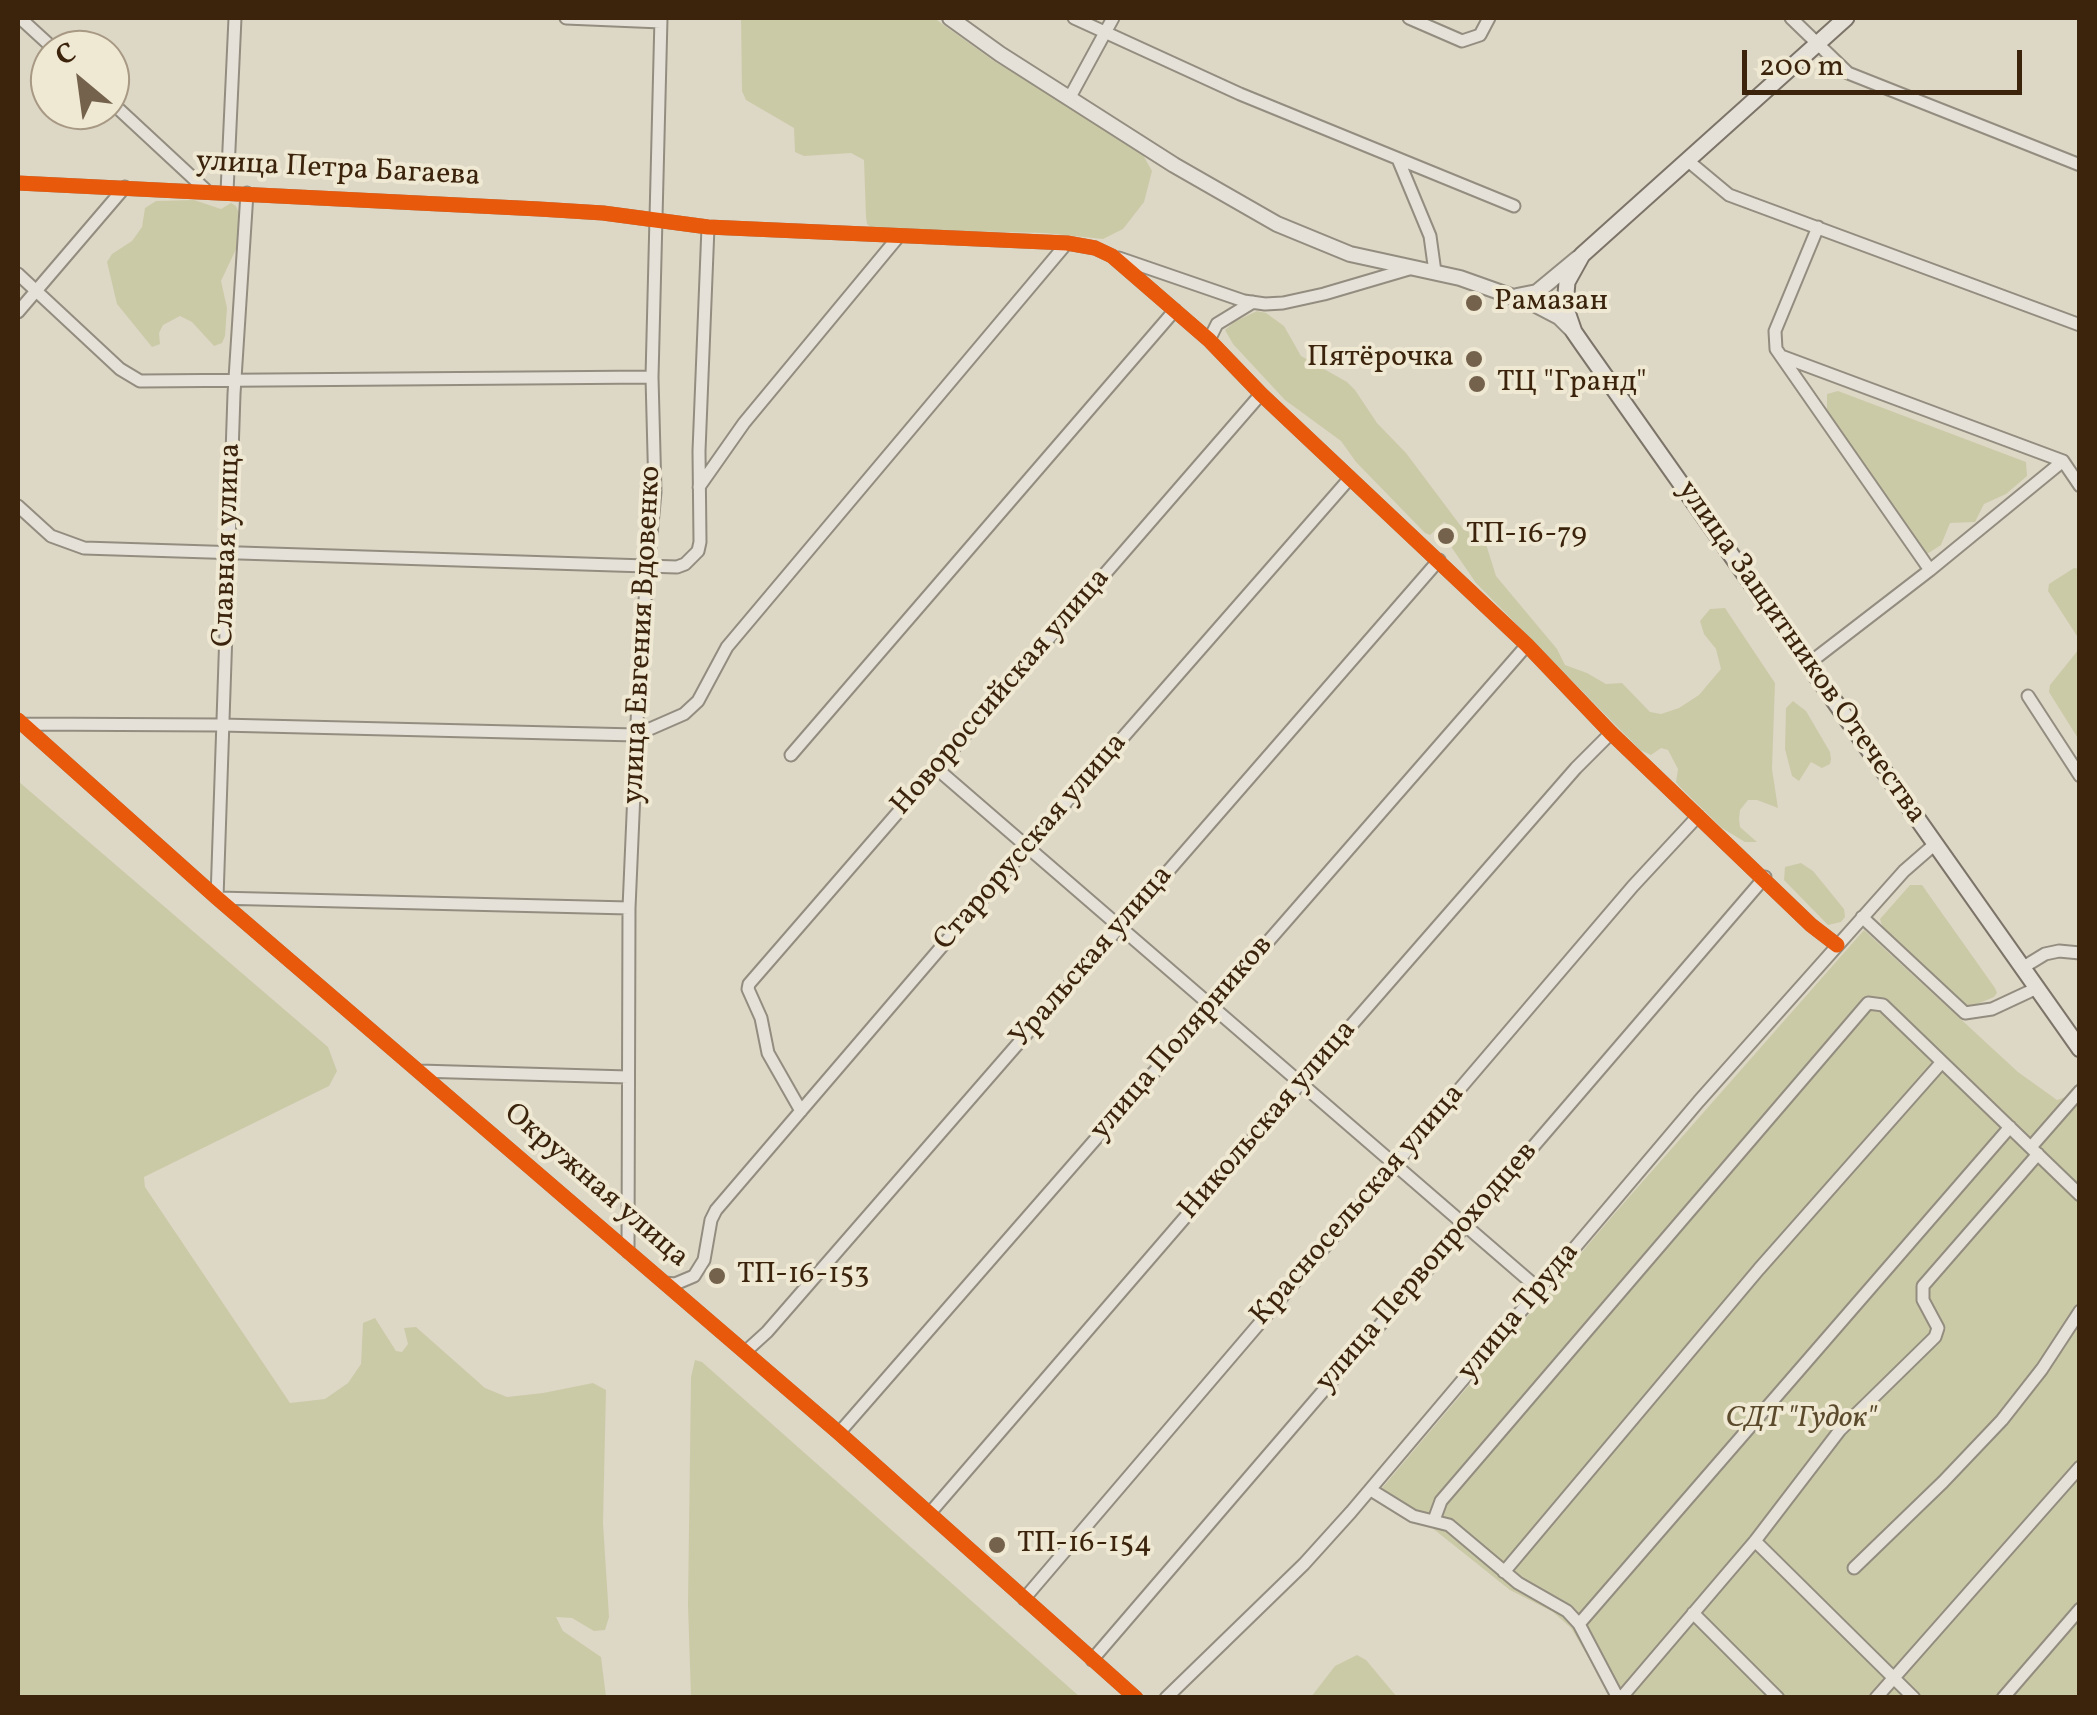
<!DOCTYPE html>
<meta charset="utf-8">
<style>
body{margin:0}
#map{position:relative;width:2097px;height:1715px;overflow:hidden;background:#ddd7c6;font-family:Vollkorn,serif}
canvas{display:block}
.frame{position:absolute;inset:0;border:20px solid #3b230c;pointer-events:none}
.north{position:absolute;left:30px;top:30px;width:100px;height:100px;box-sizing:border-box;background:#efe8d3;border:2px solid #a79983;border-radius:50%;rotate:331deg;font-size:28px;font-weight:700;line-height:40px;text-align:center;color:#3b230c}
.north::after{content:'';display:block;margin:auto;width:35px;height:45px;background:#74624d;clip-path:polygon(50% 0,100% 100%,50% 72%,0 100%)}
.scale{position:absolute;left:1742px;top:50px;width:280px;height:45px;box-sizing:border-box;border:5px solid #3b230c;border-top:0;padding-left:12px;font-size:30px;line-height:35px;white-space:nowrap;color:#3b230c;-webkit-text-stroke:8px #efe8d3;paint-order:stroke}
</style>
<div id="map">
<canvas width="2097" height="1715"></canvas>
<div class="frame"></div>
<div class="north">С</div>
<div class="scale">200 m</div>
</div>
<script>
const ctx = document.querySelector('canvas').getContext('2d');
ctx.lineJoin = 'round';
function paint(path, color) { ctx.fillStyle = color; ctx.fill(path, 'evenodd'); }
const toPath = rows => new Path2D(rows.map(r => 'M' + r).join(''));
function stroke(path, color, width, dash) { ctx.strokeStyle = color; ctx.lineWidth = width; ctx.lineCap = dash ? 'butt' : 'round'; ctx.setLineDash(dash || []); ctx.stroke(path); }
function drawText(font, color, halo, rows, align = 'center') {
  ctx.font = font + ' Vollkorn,serif'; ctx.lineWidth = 8; ctx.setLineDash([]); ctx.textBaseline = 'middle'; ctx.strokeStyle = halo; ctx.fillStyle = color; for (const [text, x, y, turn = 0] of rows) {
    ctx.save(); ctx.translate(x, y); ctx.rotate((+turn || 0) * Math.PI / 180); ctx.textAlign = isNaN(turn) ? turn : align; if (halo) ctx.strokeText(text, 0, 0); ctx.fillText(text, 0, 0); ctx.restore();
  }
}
const green = toPath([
 [741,18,934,18,994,61,1084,115,1143,155,1152,171,1144,202,1123,229,1103,239,1045,233,873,229,867,224,866,217,864,160,851,153,804,156,795,152,794,128,746,100,742,91],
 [194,200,221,209,231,203,236,206,240,216,237,247,221,281,227,308,225,336,222,343,214,346,192,322,180,316,163,325,159,333,160,344,152,347,117,304,107,262,112,254,132,241,142,227,145,208,156,201],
 [1257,311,1266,313,1284,326,1301,356,1347,382,1355,390,1377,423,1406,453,1463,529,1485,541,1496,576,1557,649,1565,665,1587,673,1606,684,1622,683,1650,712,1661,714,1679,708,1699,695,1721,669,1716,649,1704,634,1700,621,1710,609,1725,608,1775,683,1772,769,1778,808,1757,800,1748,800,1740,810,1739,819,1740,827,1757,842,1745,842,1722,828,1679,786,1676,782,1678,769,1668,750,1661,748,1651,755,1640,750,1476,583,1452,548,1455,529,1444,522,1430,535,1425,533,1356,462,1341,441,1285,400,1233,344,1225,330,1234,322],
 [1838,391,2026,462,2027,476,2006,494,1984,504,1975,522,1950,523,1941,545,1927,554,1827,410,1827,394],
 [2074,568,2080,569,2079,740,2049,692,2050,685,2079,649,2077,636,2048,591,2049,584],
 [1793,701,1806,711,1830,752,1831,759,1830,764,1822,768,1811,762,1799,781,1792,776,1785,749,1786,708],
 [18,781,328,1047,337,1071,329,1086,144,1177,145,1187,290,1403,325,1399,348,1383,361,1364,363,1323,375,1318,396,1351,402,1352,408,1344,404,1328,416,1327,485,1388,507,1397,543,1393,593,1383,606,1390,603,1523,609,1617,605,1630,594,1631,572,1618,556,1617,563,1631,601,1657,606,1697,18,1697],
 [1801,863,1813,871,1844,909,1845,917,1841,922,1828,925,1784,880,1785,867],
 [1910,885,1922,885,1995,988,1997,993,1994,997,1975,1005,1961,1005,1883,929,1880,919],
 [1864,930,2018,1072,2057,1100,2079,1092,2079,1697,1612,1697,1571,1628,1553,1612,1510,1590,1382,1488,1615,1213],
 [695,1360,702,1362,1080,1697,691,1697,688,1605,691,1377],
 [1357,1655,1366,1660,1397,1697,1311,1697,1335,1666]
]);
const minor = toPath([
 [20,18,55,50],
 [566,18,661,22],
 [1074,18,1240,94,1514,206],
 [1409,18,1462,41,1480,35,1489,18],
 [1791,18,1848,73,2080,165],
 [1070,97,1113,18],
 [110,101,207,191],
 [1398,159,1430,236,1435,272],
 [1687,160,1729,195,2080,325],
 [18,183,539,209,603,213,708,227,1067,243,1095,248,1112,256,1209,340,1261,394,1527,645,1611,733,1811,925,1837,945],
 [227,192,235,18],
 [247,193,234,394,217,898,629,908],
 [1818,227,1775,331,1776,349,1930,570],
 [1119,258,1244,301,1265,304,1283,303,1324,294,1409,269],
 [18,274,120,369,140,381,652,377],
 [18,312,125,187],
 [1209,340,1217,324,1253,302],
 [1781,356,2063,461,2080,486],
 [699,487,744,423,899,236],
 [18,506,51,536,84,548,677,567,685,564,698,551,700,542,699,451,708,227],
 [1808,664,1930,570,2063,461],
 [2028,696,2080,776],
 [18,720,217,898,839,1433,1136,1698],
 [23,724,221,725,636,735,684,714,698,701,727,647,1067,243],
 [791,755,1175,310],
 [936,768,1540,1290],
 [1862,917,1965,1013,1992,1009,2037,988],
 [2022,968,2045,954,2059,951,2080,953],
 [419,1071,628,1077],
 [801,1111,768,1053,761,1018,748,989,749,984,1261,394],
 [2031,1147,2080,1091],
 [628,1252,629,908,640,654,655,492,652,377,661,18],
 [665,1283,675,1284,694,1276,704,1260,711,1220,716,1210,1027,847,1350,478],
 [745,1352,767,1332,1439,560],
 [839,1433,1527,645],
 [1371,1490,1413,1516,1449,1525,1518,1583,1567,1611,1579,1624,1618,1698],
 [930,1513,1301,1083,1576,768,1611,733],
 [1434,1520,1441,1501,1868,1003,1883,1005,2080,1195],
 [1755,1541,1914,1698],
 [1854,1568,1943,1482,2002,1420,2042,1369,2080,1311],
 [1504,1572,1759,1269,1942,1062],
 [1024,1599,1633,886,1698,816],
 [1693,1613,1778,1698],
 [1579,1624,2010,1127],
 [1092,1660,1765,877],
 [1166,1698,1304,1564,1351,1512,1699,1101,1904,871,1935,844],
 [1621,1698,1755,1541,1840,1430,1935,1337,1938,1328,1923,1300,1923,1286,2038,1154],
 [1876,1698,2080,1467],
 [2003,1698,2080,1609]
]);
const tertiary = toPath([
 [950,18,1000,54,1174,165,1277,224,1350,254,1460,278,1536,305,1559,317,1572,330],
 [1517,296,1537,292,1578,258]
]);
const secondary = toPath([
 [1846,18,1582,255,1567,282,1565,306,1574,332,1583,345,2080,1049]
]);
const cycleway = toPath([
 [18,183,539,209,603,213,708,227,1067,243,1095,248,1112,256,1209,340,1261,394,1527,645,1611,733,1811,925,1837,945],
 [18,720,217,898,839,1433,1136,1698]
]);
const markers = [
 [1474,303,10,"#74624d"],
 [1474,359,10,"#74624d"],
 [1477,384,10,"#74624d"],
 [1446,536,10,"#74624d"],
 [717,1276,10,"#74624d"],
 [997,1545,10,"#74624d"]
];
const streetNames = [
 ["улица Петра Багаева",338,171,3],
 ["Славная улица",229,545,-88],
 ["улица Евгения Вдовенко",644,635,-87],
 ["улица Защитников Отечества",1800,653,55],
 ["Новороссийская улица",1002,693,-49],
 ["Старорусская улица",1032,843,-49],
 ["Уральская улица",1093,958,-49],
 ["улица Полярников",1183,1039,-49],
 ["Никольская улица",1269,1121,-49],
 ["Окружная улица",595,1187,41],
 ["Красносельская улица",1359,1206,-49],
 ["улица Первопроходцев",1428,1268,-49],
 ["улица Труда",1520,1313,-50]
];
const poiNames = [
 ["Рамазан",1494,303],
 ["Пятёрочка",1454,359,"right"],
 ["ТЦ \"Гранд\"",1497,384],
 ["ТП-16-79",1466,536],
 ["ТП-16-153",737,1276],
 ["ТП-16-154",1017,1545]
];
const parkNames = [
 ["СДТ \"Гудок\"",1801,1420]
];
paint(green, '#cbcaa7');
stroke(minor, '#938d80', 15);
stroke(tertiary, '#938d80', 18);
stroke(secondary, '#7c7468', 19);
stroke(minor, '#e5e1d9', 11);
stroke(tertiary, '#e5e1d9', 14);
stroke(secondary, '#e5e1d9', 15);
stroke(cycleway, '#e8590c', 15);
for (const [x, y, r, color] of markers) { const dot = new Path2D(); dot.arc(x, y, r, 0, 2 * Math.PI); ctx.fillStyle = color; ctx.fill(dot); stroke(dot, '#efe8d3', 4); }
drawText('30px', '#3b230c', '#efe8d3', streetNames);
drawText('30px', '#3b230c', '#efe8d3', poiNames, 'left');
drawText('italic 30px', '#5b4a2c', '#efe8d3', parkNames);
</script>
